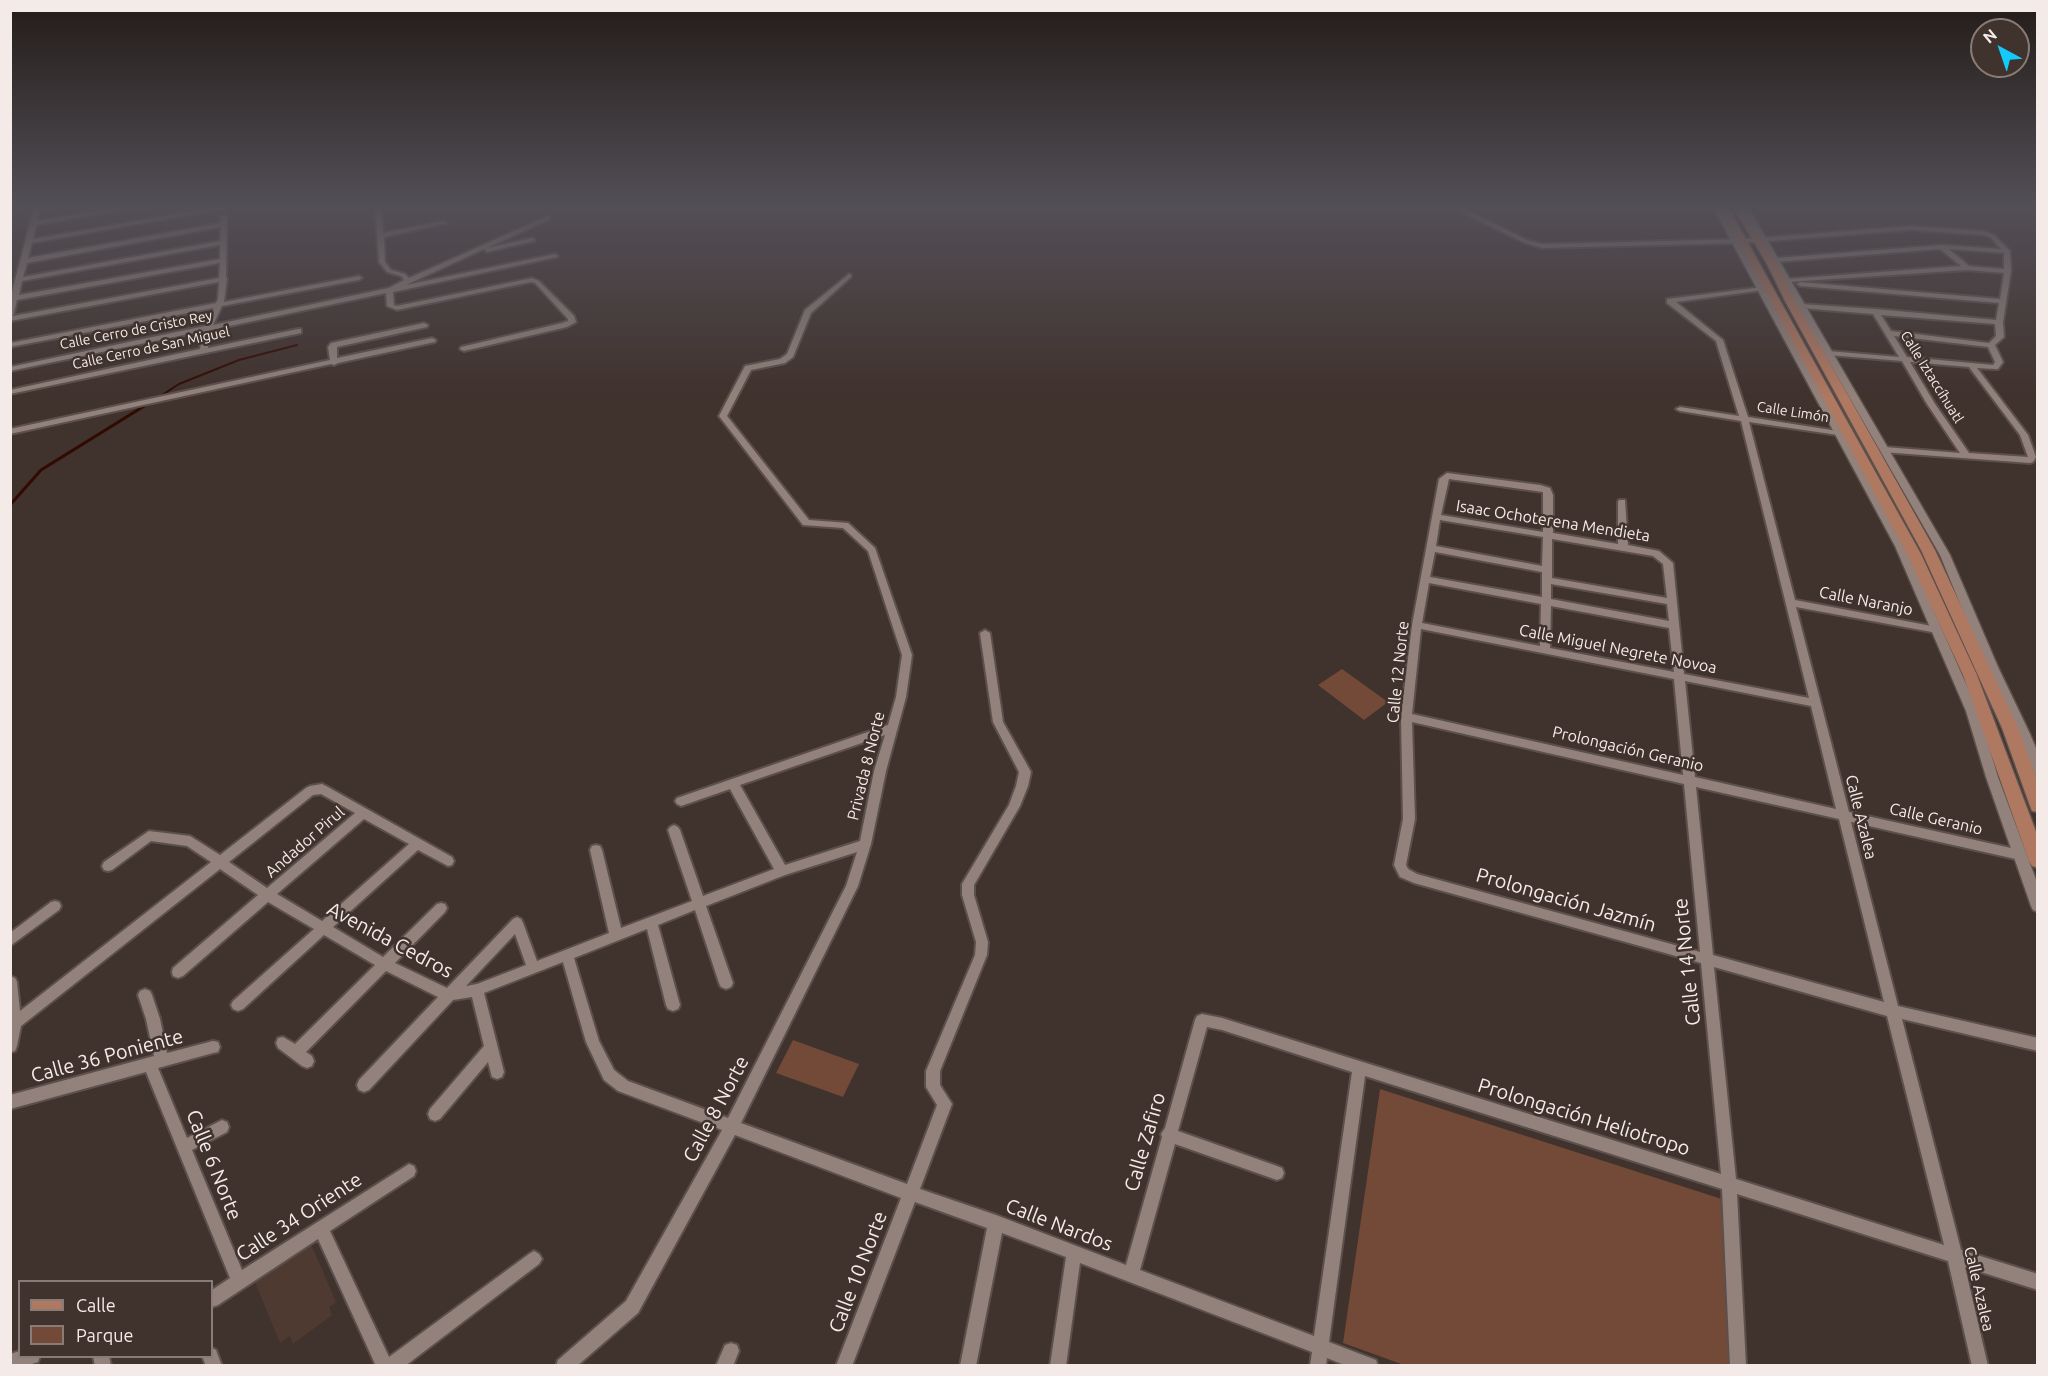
<!DOCTYPE html>
<meta charset="utf-8">
<style>
body{margin:0}
#map{position:relative;width:2048px;height:1376px;overflow:hidden;background:#40322d;font-family:Ubuntu,sans-serif}
canvas{display:block}
.frame{position:absolute;inset:0;border:12px solid #f4ebe8;pointer-events:none}
.legend{position:absolute;left:18px;top:1280px;width:195px;height:78px;box-sizing:border-box;background:#40322d;border:2px solid #887c78;margin:0;padding:8px 10px;list-style:none;font-size:18px;color:#f4ebe8}
.legend li{display:flex;align-items:center;gap:12px;height:30px}
.legend b{width:30px;border:2px solid #887c78}
.north{position:absolute;left:1970px;top:18px;width:60px;height:60px;box-sizing:border-box;background:#40322d;border:2px solid #887c78;border-radius:50%;rotate:320deg;font-size:16px;font-weight:700;line-height:24px;text-align:center;color:#f4ebe8}
.north::after{content:'';display:block;margin:auto;width:21px;height:27px;background:#13cafb;clip-path:polygon(50% 0,100% 100%,50% 72%,0 100%)}
</style>
<div id="map">
<canvas width="2048" height="1376"></canvas>
<div class="frame"></div>
<ul class="legend">
<li><b style="height:8px;background:#ae7861"></b>Calle</li>
<li><b style="height:16px;background:#734937"></b>Parque</li>
</ul>
<div class="north">N</div>
</div>
<script>
const ctx = document.querySelector('canvas').getContext('2d');
ctx.lineJoin = 'round';
function paint(path, color) { ctx.fillStyle = color; ctx.fill(path, 'evenodd'); }
const toPath = rows => new Path2D(rows.map(r => 'M' + r).join(''));
function stroke(path, color, width, dash) { ctx.strokeStyle = color; ctx.lineWidth = width; ctx.lineCap = dash ? 'butt' : 'round'; ctx.setLineDash(dash || []); ctx.stroke(path); }
function drawText(font, color, halo, rows, align = 'center') {
  ctx.font = font + ' Ubuntu,sans-serif'; ctx.lineWidth = 5; ctx.setLineDash([]); ctx.textBaseline = 'middle'; ctx.strokeStyle = halo; ctx.fillStyle = color; for (const [text, x, y, turn = 0] of rows) {
    ctx.save(); ctx.translate(x, y); ctx.rotate((+turn || 0) * Math.PI / 180); ctx.textAlign = isNaN(turn) ? turn : align; if (halo) ctx.strokeText(text, 0, 0); ctx.fillText(text, 0, 0); ctx.restore();
  }
}
const built = toPath([
 [311,1244,336,1302,329,1307,332,1315,293,1344,290,1336,280,1343,255,1282]
]);
const green = toPath([
 [1342,669,1388,702,1364,720,1318,685],
 [793,1040,859,1064,843,1097,776,1073],
 [1380,1089,1728,1201,1735,1365,1404,1365,1343,1343]
]);
const streamFar1 = toPath([
 [156,399,179,384,239,360,297,345]
]);
const stream = toPath([
 [10,505,41,470,149,403]
]);
const minor = toPath([
 [35,205,57,205,40,209,37,221,134,205,148,205,36,225,33,239,224,206,227,208,32,243,28,258,221,223,221,217,224,215,227,217,226,277,227,279,224,302,359,276,362,278,359,280,222,306,213,325,389,288,404,280,401,276,387,272,379,262,375,205,381,205,383,233,444,221,447,223,384,237,385,262,391,270,405,274,409,278,548,216,550,217,550,219,487,248,532,238,535,240,534,241,487,252,484,249,406,285,555,254,558,256,557,257,393,292,394,305,397,306,532,278,539,281,574,316,576,322,567,327,464,351,460,349,461,347,562,323,568,321,568,319,535,283,531,282,397,310,387,306,386,293,211,330,208,348,298,329,301,329,301,333,10,394,10,390,200,349,203,331,10,371,10,367,205,326,214,308,10,347,10,343,216,303,218,299,219,282,10,321,10,299,35,205],
 [221,227,220,241,23,277,27,263,221,227],
 [220,245,220,259,19,295,22,281,220,245],
 [220,263,219,278,13,316,17,300,220,263],
 [1447,205,1455,205,1527,240,1542,244,1744,239,1911,226,1984,231,1994,235,2010,251,2011,271,2003,322,2004,337,1995,345,2003,362,1998,369,1995,369,1977,368,2028,435,2036,457,2033,462,2030,463,1882,452,1882,448,1885,447,1960,453,1927,404,1902,361,1828,355,1824,353,1828,351,1899,357,1873,314,1801,308,1797,306,1801,304,1875,309,1996,320,1999,303,1800,286,1797,284,1800,282,2000,299,2004,273,1967,270,1788,282,1786,281,1786,279,1961,266,1940,249,1776,262,1773,260,1776,258,1942,245,2001,249,1990,237,1983,235,1911,230,1744,243,1542,248,1523,242,1447,205],
 [1949,249,2004,253,2004,269,1969,266,1949,249],
 [1881,315,1995,324,1996,336,1989,343,1891,331,1881,315],
 [1894,336,1988,347,1995,362,1993,365,1907,357,1894,336],
 [1910,362,1969,367,2020,435,2028,457,1969,453,1935,404,1910,362],
 [849,274,851,275,851,277,811,313,793,357,785,363,751,370,727,416,809,520,848,523,875,548,912,655,906,697,886,771,871,844,858,886,741,1123,907,1184,937,1105,926,1087,926,1071,975,955,976,942,962,895,962,884,1009,805,1016,786,1019,772,993,722,980,633,985,630,990,633,1003,722,1031,772,1028,786,1020,806,974,885,974,895,988,942,987,955,940,1071,940,1085,952,1104,920,1189,996,1215,1126,1265,1162,1137,1161,1134,1165,1128,1195,1020,1197,1016,1202,1014,1222,1018,1721,1174,1701,963,1414,883,1400,877,1394,865,1403,819,1401,717,1412,625,1439,479,1447,473,1540,485,1550,488,1553,495,1553,533,1618,544,1618,502,1619,500,1625,500,1628,545,1659,551,1673,563,1684,674,1809,698,1741,421,1680,411,1676,409,1680,407,1739,416,1716,341,1667,303,1667,299,1762,287,1765,289,1764,290,1676,302,1723,340,1748,417,1838,431,1842,433,1838,435,1749,422,1795,600,1937,627,1942,630,1937,633,1796,607,1849,812,2020,850,2024,851,2026,855,2024,859,2020,860,1851,822,1898,1006,2038,1038,2038,1051,1902,1019,1961,1250,2038,1274,2038,1290,1965,1267,1988,1366,1972,1366,1948,1261,1737,1194,1746,1366,1730,1366,1722,1189,1365,1076,1329,1342,1376,1360,1378,1366,1347,1366,1327,1358,1326,1366,1310,1366,1312,1352,1080,1263,1066,1366,1050,1366,1066,1257,1002,1233,976,1366,960,1366,987,1228,915,1202,852,1366,836,1366,901,1198,735,1135,638,1313,577,1366,556,1366,558,1360,626,1301,722,1130,618,1091,604,1080,586,1042,563,962,484,993,504,1072,502,1077,497,1079,492,1077,488,1062,440,1119,435,1121,430,1119,428,1114,430,1109,484,1046,472,997,453,1000,369,1090,364,1092,359,1090,357,1085,359,1080,438,997,386,971,306,1052,312,1056,314,1061,312,1066,307,1068,302,1066,278,1048,276,1043,278,1038,283,1037,295,1044,375,965,324,935,243,1009,238,1011,233,1009,231,1005,233,1001,314,929,268,902,183,976,178,978,173,976,172,972,173,968,258,895,220,869,21,1026,17,1046,15,1051,10,1052,10,976,15,978,17,982,20,1011,211,862,187,846,151,841,112,870,108,871,104,870,102,866,104,862,149,831,190,836,220,855,306,788,310,786,322,784,326,786,452,857,454,861,452,865,448,866,418,850,333,927,383,957,437,904,441,903,445,904,447,908,445,912,395,963,447,988,513,919,517,917,521,919,523,923,537,961,609,933,590,850,592,846,596,845,600,846,602,850,621,928,692,901,668,830,670,827,674,825,678,827,680,830,703,896,774,869,730,789,681,806,677,804,675,801,677,798,888,725,896,697,902,655,868,551,843,528,803,525,719,416,745,366,780,359,787,354,805,310,849,274],
 [1449,479,1543,492,1543,532,1441,515,1449,479],
 [1440,520,1543,537,1542,566,1436,546,1440,520],
 [1552,539,1653,556,1663,564,1667,598,1552,578,1552,539],
 [1435,552,1542,572,1542,597,1430,577,1435,552],
 [1429,583,1541,604,1540,646,1422,623,1429,583],
 [1551,584,1667,604,1669,621,1551,599,1551,584],
 [1551,606,1669,628,1674,672,1550,648,1551,606],
 [1421,629,1674,679,1683,775,1412,714,1421,629],
 [1685,681,1811,706,1836,809,1695,777,1685,681],
 [1412,722,1684,784,1700,952,1417,874,1408,869,1406,865,1415,819,1412,722],
 [885,735,874,771,860,841,785,865,740,785,885,735],
 [1696,787,1839,819,1884,1002,1713,955,1696,787],
 [321,794,355,813,267,888,229,862,313,795,321,794],
 [364,819,409,844,322,921,277,894,364,819],
 [857,852,846,886,728,1118,628,1081,614,1070,599,1041,574,958,647,929,666,1005,668,1009,673,1011,678,1009,680,1005,658,925,695,910,719,983,721,987,726,989,731,987,733,983,706,906,785,875,857,852],
 [515,934,526,965,477,984,466,986,515,934],
 [1714,967,1887,1016,1944,1245,1736,1179,1714,967],
 [1207,1027,1222,1030,1352,1072,1314,1336,1140,1270,1175,1144,1277,1180,1282,1178,1284,1173,1282,1168,1277,1166,1178,1131,1207,1027],
 [424,323,428,325,427,327,337,347,337,358,432,338,436,340,435,342,338,363,334,365,331,364,10,434,10,429,330,360,328,347,331,343,424,323],
 [55,901,59,902,61,906,59,910,10,946,10,933,51,902,55,901],
 [145,989,150,991,152,995,160,1019,167,1053,213,1041,218,1042,220,1047,218,1052,213,1053,158,1068,187,1138,222,1120,227,1122,229,1127,227,1132,192,1150,242,1270,409,1164,414,1166,416,1171,414,1176,330,1231,389,1357,529,1254,534,1251,539,1254,542,1259,539,1264,405,1366,376,1366,318,1239,218,1305,212,1307,212,1290,230,1278,146,1072,10,1109,10,1095,154,1056,146,1019,138,995,140,991,145,989],
 [731,1343,737,1345,739,1351,733,1366,716,1366,725,1345,731,1343],
 [212,1348,216,1350,222,1366,206,1366,202,1356,212,1356,212,1348],
 [20,1351,20,1356,40,1356,38,1362,32,1364,10,1366,10,1354,20,1351],
 [93,1356,109,1356,111,1366,95,1366,93,1356]
]);
const tertiary = toPath([
 [1712,205,1720,205,1905,546,1978,711,1998,777,2038,885,2038,912,2033,910,2031,906,1986,777,1966,711,1895,546,1712,205],
 [1739,205,1747,205,1950,555,1998,667,2030,734,2038,753,2038,776,2033,775,2032,771,2018,734,1986,667,1940,555,1739,205]
]);
const primary = toPath([
 [1719,205,1727,205,1921,554,1977,675,2038,837,2038,868,2032,866,2029,861,1963,675,1907,554,1719,205],
 [1732,205,1740,205,1777,264,1795,301,1935,550,2018,728,2038,782,2038,812,2032,811,2030,806,2002,728,1921,550,1785,301,1767,264,1732,205]
]);
const farStreetnames = [
 ["Calle Cerro de Cristo Rey",136,330,-11],
 ["Calle Cerro de San Miguel",151,348,-12],
 ["Calle Iztaccíhuatl",1932,377,58],
 ["Calle Limón",1793,412,9]
];
const streetNames = [
 ["Isaac Ochoterena Mendieta",1553,521,9],
 ["Calle Naranjo",1866,601,11],
 ["Calle Miguel Negrete Novoa",1618,649,11],
 ["Calle 12 Norte",1398,672,-84],
 ["Prolongación Geranio",1628,749,13],
 ["Privada 8 Norte",866,766,-76],
 ["Calle Azalea",1861,817,76],
 ["Calle Geranio",1936,819,13],
 ["Andador Pirul",305,842,-41],
 ["Calle Azalea",1979,1289,77]
];
const nearStreetnames = [
 ["Prolongación Jazmín",1566,900,16],
 ["Avenida Cedros",390,940,28],
 ["Calle 14 Norte",1687,962,-96],
 ["Calle 36 Poniente",107,1056,-15],
 ["Calle 8 Norte",716,1109,-62],
 ["Prolongación Heliotropo",1584,1117,17],
 ["Calle Zafiro",1145,1142,-74],
 ["Calle 6 Norte",214,1165,68],
 ["Calle 34 Oriente",299,1217,-33],
 ["Calle Nardos",1059,1225,21],
 ["Calle 10 Norte",858,1272,-69]
];
paint(built, '#4f3a32');
paint(green, '#734937');
stroke(streamFar1, '#310a00', 2);
stroke(stream, '#310a00', 3);
stroke(minor, '#5c504c', 4);
stroke(tertiary, '#5c504c', 3);
stroke(primary, '#5c504c', 3);
paint(minor, '#92827b');
paint(tertiary, '#92827b');
paint(primary, '#ae7861');
const sky = ctx.createLinearGradient(0, 0, 0, 398);
sky.addColorStop(0, '#231c19');
sky.addColorStop(0.52, '#534f57');
sky.addColorStop(1, '#534f5700');
ctx.fillStyle = sky;
ctx.fillRect(0, 0, 2048, 398);
drawText('14px', '#f4ebe8', '#40322d', farStreetnames);
drawText('16px', '#f4ebe8', '#40322d', streetNames);
drawText('20px', '#f4ebe8', '#40322d', nearStreetnames);
</script>
